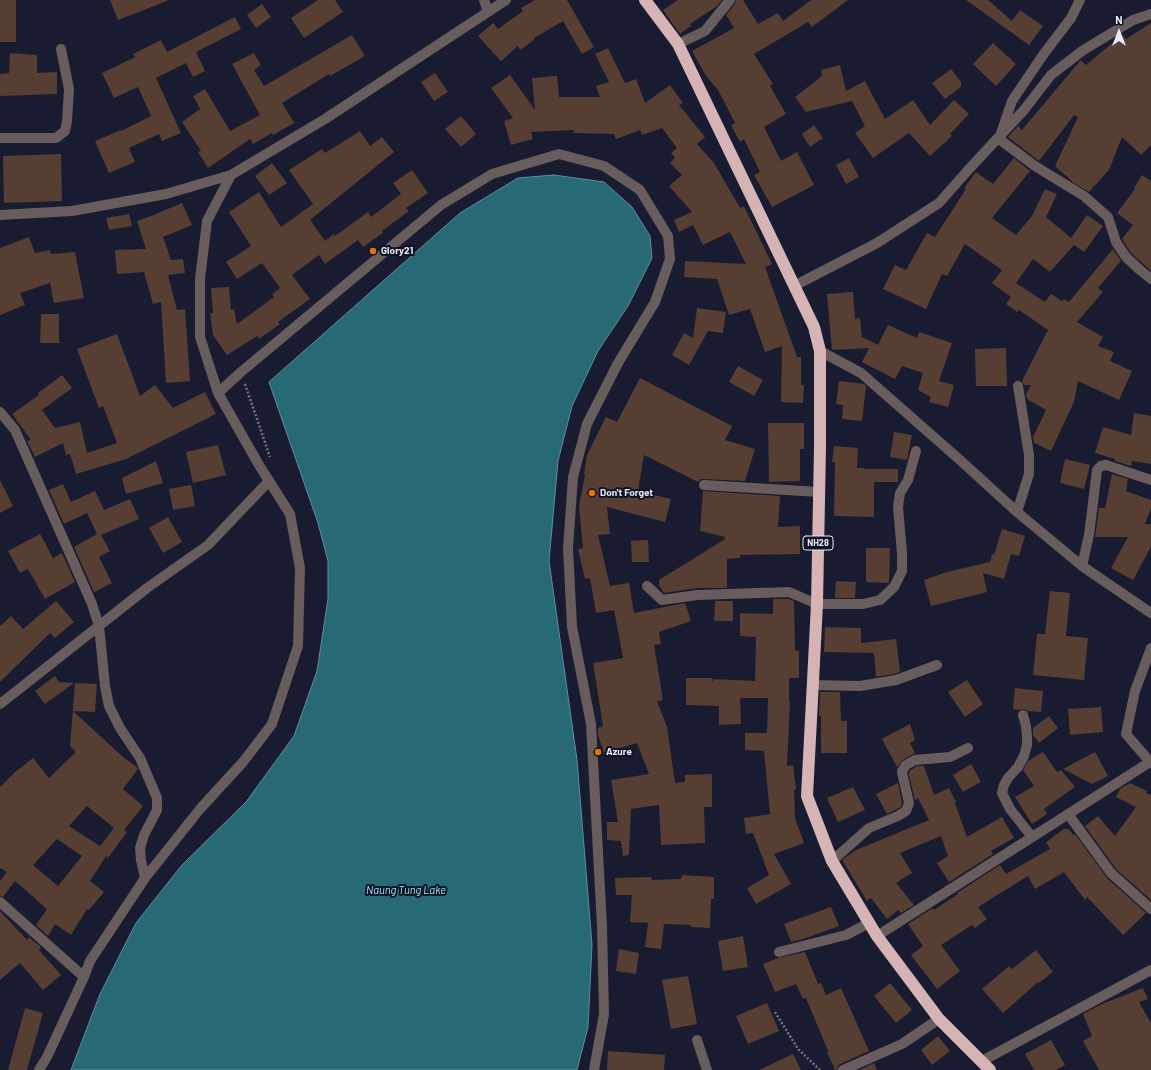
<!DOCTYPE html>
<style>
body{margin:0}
#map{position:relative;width:1151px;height:1070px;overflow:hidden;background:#191b30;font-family:Barlow,sans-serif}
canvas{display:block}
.north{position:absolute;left:1099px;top:12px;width:40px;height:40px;-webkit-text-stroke:3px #101226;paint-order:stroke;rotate:0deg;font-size:11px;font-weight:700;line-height:16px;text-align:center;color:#e6e9f7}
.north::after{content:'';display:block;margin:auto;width:14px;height:18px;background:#e6e9f7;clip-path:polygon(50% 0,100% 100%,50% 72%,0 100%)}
</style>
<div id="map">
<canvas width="1151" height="1070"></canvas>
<div class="north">N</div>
</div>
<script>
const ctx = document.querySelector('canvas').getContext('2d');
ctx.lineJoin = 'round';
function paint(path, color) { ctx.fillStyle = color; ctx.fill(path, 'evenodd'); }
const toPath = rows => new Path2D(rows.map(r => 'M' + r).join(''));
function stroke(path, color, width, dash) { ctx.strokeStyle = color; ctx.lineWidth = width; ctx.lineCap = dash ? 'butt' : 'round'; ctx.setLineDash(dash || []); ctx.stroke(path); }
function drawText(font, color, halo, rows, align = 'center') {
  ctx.font = font + ' Barlow,sans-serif'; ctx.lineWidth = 4; ctx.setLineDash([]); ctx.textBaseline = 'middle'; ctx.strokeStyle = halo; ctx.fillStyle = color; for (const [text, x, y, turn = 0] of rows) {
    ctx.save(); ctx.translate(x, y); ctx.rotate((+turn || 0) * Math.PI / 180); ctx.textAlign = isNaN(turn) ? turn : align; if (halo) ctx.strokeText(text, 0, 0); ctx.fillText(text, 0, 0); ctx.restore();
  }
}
const water = toPath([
 [554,175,604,182,632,207,650,236,652,258,628,306,598,351,572,406,558,461,549,561,577,760,592,945,588,1027,577,1070,71,1070,100,994,136,923,182,865,246,802,294,736,317,671,328,599,328,561,318,523,269,382,460,213,518,178,554,175]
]);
const building = toPath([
 [0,0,16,0,16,42,0,42],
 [110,0,167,0,167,1,118,20],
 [318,0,335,0,343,12,304,38,291,18],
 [535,0,567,0,594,47,582,54,563,21,534,38,534,40,520,50,518,46,501,61,478,36,493,23,498,29,523,11,521,8],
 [678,0,722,0,717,6,690,24,691,26,680,34,663,10],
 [736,0,743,0,758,24,778,13,783,21,811,0,848,0,812,27,808,22,754,54,773,84,770,86,786,114,764,127,781,161,797,152,814,185,772,207,754,175,760,172,744,139,740,142,731,125,735,123,718,90,706,76,692,51,734,28,726,15,735,4],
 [966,0,988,0,1012,21,1020,10,1043,26,1029,45],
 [262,4,271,17,256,28,247,15],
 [235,17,241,29,196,52,205,71,193,77,186,63,156,78,181,133,162,141,159,134,129,148,135,162,109,173,95,141,121,130,121,131,151,116,138,87,114,98,102,73,135,57,133,54,161,40,167,52],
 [1151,23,1151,145,1141,155,1122,137,1109,170,1089,192,1074,183,1055,166,1078,117,1074,115,1039,161,1008,137,1018,126,1022,130,1080,61,1080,60,1086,65,1122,35,1126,39],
 [352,35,365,56,330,76,329,74,282,103,294,123,273,135,272,133,253,144,250,139,208,168,198,152,201,151,182,122,200,109,193,96,205,89,230,131,260,115,232,64,254,53,261,65,254,70,264,86],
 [993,43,1016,64,996,86,973,64],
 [608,48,625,83,636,79,645,103,670,85,683,103,679,105,705,137,697,144,714,163,740,208,744,206,772,264,765,267,797,357,801,357,801,385,804,385,803,403,781,402,782,346,765,352,750,309,729,315,717,279,684,277,685,261,746,264,730,232,703,245,693,225,679,232,674,220,692,212,669,186,682,175,670,163,675,158,671,153,677,148,662,128,642,135,640,130,616,139,614,134,573,133,574,130,531,132,533,139,511,145,504,121,513,118,491,88,510,75,535,110,532,78,557,76,559,97,600,97,596,86,609,82,595,54],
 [10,53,37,55,37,73,57,72,57,94,0,96,0,74,9,73],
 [840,65,846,91,865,81,885,119,913,100,930,125,954,100,969,114,950,134,952,136,930,156,909,133,873,158,855,133,865,126,852,101,806,112,795,97,822,76,821,70],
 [951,69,961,82,961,87,945,99,932,83],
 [435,73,448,92,434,101,421,82],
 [461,116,476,134,461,147,445,129],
 [814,125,823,138,810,147,802,134],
 [360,131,370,146,382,137,394,152,310,220,325,241,334,234,335,236,368,212,371,217,401,194,393,183,412,170,428,193,406,208,409,211,382,231,383,233,363,247,358,240,325,264,319,255,292,275,310,299,278,322,280,324,259,339,257,336,227,355,213,335,210,313,213,313,211,288,229,287,231,310,234,309,237,324,274,297,272,294,280,288,262,263,237,279,226,262,251,246,229,212,259,192,281,227,313,204,289,170,322,149,325,153],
 [61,154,62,201,4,203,3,156],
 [849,158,859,177,846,184,836,165],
 [1014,158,1030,171,992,218,1016,235,1032,216,1045,189,1057,194,1046,217,1071,238,1087,215,1103,226,1084,252,1074,245,1050,272,1033,259,1016,283,1045,302,1051,294,1062,301,1064,299,1069,302,1113,249,1121,261,1098,288,1103,292,1077,322,1103,337,1098,346,1114,352,1110,361,1132,371,1119,400,1078,381,1074,402,1051,451,1034,443,1033,437,1046,410,1027,399,1026,394,1031,385,1024,385,1022,381,1048,330,1019,310,1017,312,1006,304,1011,297,992,283,1002,270,965,244,947,276,942,274,926,309,883,289,895,265,906,270,927,233,935,237,966,189,964,188,976,172,993,184],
 [272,163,287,183,269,195,255,176],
 [1142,175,1151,181,1151,271,1131,253,1122,239,1133,225,1117,213,1135,189,1134,188],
 [182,203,192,225,163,237,171,260,183,259,185,273,168,275,177,310,185,309,190,381,166,383,161,302,153,304,144,272,117,274,115,250,146,249,137,221,151,216],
 [129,214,132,226,109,230,106,218],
 [29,237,35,253,50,250,51,254,75,252,84,298,54,303,50,283,20,293,25,305,0,315,0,248],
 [853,292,855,319,860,318,862,337,878,345,888,325,917,338,919,332,952,343,939,381,954,385,948,407,929,402,931,397,918,390,923,373,902,366,895,379,862,362,869,348,832,350,827,294],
 [697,308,726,312,723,333,708,331,689,365,672,355,684,333,693,338],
 [41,314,59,314,59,338,60,343,40,343],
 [117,334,140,396,155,385,173,408,205,392,216,414,126,459,76,474,70,454,66,455,63,443,35,457,27,441,31,440,12,414,39,395,38,393,62,375,72,388,42,410,55,428,80,422,87,453,117,443,103,406,99,408,77,349],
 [1006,348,1007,386,976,386,975,349],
 [738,366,763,380,754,396,729,382],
 [640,378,732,426,725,440,755,449,745,481,704,479,701,479,698,482,644,455,638,491,671,499,665,522,607,507,610,534,598,535,610,586,629,583,634,613,685,603,691,621,659,632,661,644,654,645,663,700,657,701,667,727,675,783,685,782,685,775,712,774,712,807,704,807,705,843,661,845,659,805,631,809,629,855,623,856,621,841,607,840,607,822,618,822,611,780,649,774,637,743,604,753,598,735,598,728,603,726,593,663,623,658,614,610,596,613,590,578,585,579,578,549,583,548,579,506,585,475,584,475,587,455,606,417,617,422],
 [839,381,864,384,866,386,862,421,842,419,843,405,836,404],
 [1134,413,1151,416,1151,464,1132,461,1131,466,1115,461,1115,459,1095,453,1103,427,1131,435],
 [768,423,804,423,804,449,800,449,800,481,769,482],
 [894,432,912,435,907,460,890,457],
 [218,445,226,475,193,483,186,452],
 [834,446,858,448,857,468,864,468,864,469,898,469,898,482,874,482,874,517,834,516,835,462,832,462],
 [1065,459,1090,465,1084,489,1060,483],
 [156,461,163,483,126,494,122,478],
 [1112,474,1128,479,1126,491,1151,500,1151,508,1145,524,1151,524,1151,547,1133,580,1111,568,1128,537,1095,537,1099,508,1105,508],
 [0,480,13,506,0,513],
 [63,484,71,502,95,491,104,510,130,499,139,519,101,535,110,551,99,557,112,583,94,592,74,547,97,534,87,513,64,524,49,490],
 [191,485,195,506,173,510,169,489],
 [703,491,780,496,778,527,800,526,800,554,740,555,740,558,727,559,727,588,697,588,664,593,659,585,659,580,725,539,725,537,700,531],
 [168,517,182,542,163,553,149,528],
 [1002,529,1025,536,1019,556,1011,554,1004,579,983,573,987,592,931,606,924,580,947,572,990,562,992,554,994,555],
 [40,534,53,558,62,553,75,582,45,599,28,569,20,573,8,551],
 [648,540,649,562,632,562,631,541],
 [866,548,890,548,889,583,866,582],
 [836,581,856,582,855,598,835,598],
 [1050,591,1070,593,1066,636,1088,638,1084,680,1033,675,1037,634,1045,634],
 [773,599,788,599,794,601,795,650,799,651,799,678,789,678,789,702,790,702,787,766,793,765,796,789,794,789,795,818,804,843,774,854,791,884,756,904,747,888,769,875,753,833,746,834,744,818,770,814,764,751,745,750,745,733,767,733,768,698,740,698,741,724,719,725,719,706,686,705,686,678,712,678,714,684,714,679,755,681,756,637,740,636,740,613,773,614],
 [56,601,74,622,55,638,50,633,0,682,0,626,11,616,23,629],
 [715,601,733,601,733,621,714,621],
 [825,627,861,628,861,643,896,639,900,672,894,674,876,677,874,653,824,652],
 [55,676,59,682,74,683,45,704,35,691],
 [967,680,983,704,965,717,948,692],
 [75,683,97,684,95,712,73,711,123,757,137,767,138,769,123,789,143,806,124,830,127,832,108,858,106,856,90,881,104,892,89,910,87,909,71,935,55,924,48,936,36,925,47,909,15,881,3,897,0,896,0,881,7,872,0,868,0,787,14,773,33,758,49,778,76,752,70,746],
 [87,806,114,828,100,846,69,826],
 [57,839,82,856,58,886,33,865],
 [1015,688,1043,691,1041,712,1028,711,1024,709,1019,710,1013,709],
 [820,692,840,692,841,721,847,721,847,753,821,753,821,716,819,716],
 [1101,707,1103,732,1070,735,1068,709],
 [1049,716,1058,728,1039,743,1033,735,1033,728],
 [910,724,915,740,910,743,915,753,903,760,897,767,882,739],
 [1043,752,1057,772,1061,770,1075,787,1044,809,1047,814,1032,824,1015,797,1034,786,1023,770,1028,761],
 [1095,752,1108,776,1092,784,1063,769],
 [971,764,981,782,963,792,953,775],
 [917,766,924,766,934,795,949,788,956,802,955,803,967,837,1002,817,1014,838,991,851,993,854,949,882,937,863,948,856,941,836,900,853,912,873,896,883,914,905,901,913,898,910,887,919,871,898,867,901,842,860,856,850,929,820,918,798,915,800,909,776,909,772,911,770],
 [898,783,902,803,901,807,887,814,876,794],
 [1130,783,1147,791,1146,793,1151,795,1151,900,1116,869,1085,826,1098,816,1115,836,1136,807,1116,797,1120,789],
 [853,787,865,810,838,822,827,798],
 [1064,829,1069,829,1073,835,1075,834,1107,878,1146,913,1123,935,1087,897,1085,900,1064,872,1035,889,1028,876,978,907,987,919,975,928,972,925,941,945,960,971,937,989,911,955,923,946,908,924,933,908,934,910,958,894,957,893,1000,865,1006,874,1050,849,1046,842],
 [682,875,714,877,714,899,711,899,710,928,691,927,691,925,664,924,661,949,645,947,648,923,630,922,632,895,616,895,615,878,651,877,652,880,681,879],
 [831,907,839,926,803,939,791,942,784,924],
 [0,911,27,940,29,937,41,947,39,950,61,975,43,990,20,963,0,980],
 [743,936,748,967,723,971,718,941],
 [619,949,639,953,636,974,616,971],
 [1036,950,1053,972,1039,983,1038,982,1003,1013,982,989,1009,966,1012,969],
 [805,952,818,984,821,983,826,995,841,988,869,1051,840,1064,838,1066,837,1070,835,1070,827,1052,828,1051,806,998,803,999,796,984,775,992,763,964,778,958],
 [688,976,697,1024,671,1029,662,980],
 [890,983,912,1010,896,1023,874,996],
 [1143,988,1148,999,1139,1002,1151,1023,1151,1070,1099,1070,1083,1041,1092,1036,1083,1014,1102,1004],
 [767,1003,779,1031,748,1044,736,1016],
 [25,1008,43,1013,27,1070,8,1070],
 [938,1036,950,1051,932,1065,921,1050],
 [1051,1040,1065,1065,1056,1070,1034,1070,1025,1054],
 [608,1051,665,1055,664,1070,607,1070],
 [793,1054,801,1070,759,1070],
 [874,1063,877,1070,859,1070]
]);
const path = toPath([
 [245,384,270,457],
 [775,1012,798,1049,820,1070]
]);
const minor = toPath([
 [484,0,488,12],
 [1080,0,1071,18,1043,55,1012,101,999,139,1035,166,1084,196,1108,217,1116,242,1126,257,1140,270,1151,279],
 [678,44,705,31,730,0],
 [0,138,56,138,65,131,67,121,69,89,61,49],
 [0,215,72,211,166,194,231,175,325,119,506,0],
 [794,286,877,243,939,203,970,168,1024,110,1051,75,1082,51,1133,20,1151,14],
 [820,351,861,373,960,460,1017,512,1082,566,1151,613],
 [218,393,241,372,441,205,492,174,559,154,604,166,640,190,668,236,670,259,655,302,618,363,587,424,573,477,568,548,572,627,591,724,602,926,604,1014,594,1070],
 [0,412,15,430,92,604,99,626,105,686,109,706,120,728,140,758,157,798,157,810,144,835,140,848,141,860,145,878],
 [704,485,819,492],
 [1017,512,1029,474,1029,455,1018,386],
 [1082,566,1089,535,1097,470,1101,466,1106,465,1151,480],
 [647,586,662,600,697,595,789,592,817,604,863,604,880,600,894,587,902,571,902,553,898,507,900,493,908,480,916,451],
 [1151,648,1135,691,1126,734,1151,763],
 [813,685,860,686,896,680,937,665],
 [0,704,147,588,208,545,269,481],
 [1023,715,1026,726,1027,736,1027,745,1024,756,1018,767,1008,778,1004,785,1002,793,1010,809,1032,837],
 [1068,814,1111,873,1151,909],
 [832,861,869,828,898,816,906,811,909,803,903,777,902,771,906,765,915,760,950,757,968,748],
 [0,902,84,977],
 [877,936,1150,762],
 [779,952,846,935,869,923],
 [697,1040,707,1070],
 [982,1061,1151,970],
 [39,1070,47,1057,84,977,90,961,145,878,200,809,243,762,272,724,298,646,300,568,290,514,259,465,218,393,200,337,200,279,207,221,231,175],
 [843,1070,902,1044,939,1019]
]);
const highway = toPath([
 [645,0,678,44,814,327,820,351,820,447,817,604,807,796,832,861,877,936,939,1019,990,1070]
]);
const markers = [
 [373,251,4,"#e8710a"],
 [592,493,4,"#e8710a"],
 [598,752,4,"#e8710a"]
];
const shields = [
 [818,543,30]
];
const shieldNames = [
 ["NH28",818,543]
];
const poiNames = [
 ["Glory21",381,251],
 ["Don't Forget",600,493],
 ["Azure",606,752]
];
const waterNames = [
 ["Naung Tung Lake",406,890]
];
paint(water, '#276975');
stroke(water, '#608f9c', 1);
paint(building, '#563e32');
stroke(path, '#737688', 2.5, [2, 2]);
stroke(minor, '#695c5c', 10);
stroke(highway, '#d6b4b6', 12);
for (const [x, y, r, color] of markers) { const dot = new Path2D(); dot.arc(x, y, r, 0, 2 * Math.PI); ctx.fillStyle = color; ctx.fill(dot); stroke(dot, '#101226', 1.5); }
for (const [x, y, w] of shields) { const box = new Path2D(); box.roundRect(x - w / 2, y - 7, w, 14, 3); ctx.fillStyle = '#101226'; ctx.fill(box); stroke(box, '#e6e9f7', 1); }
drawText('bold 9px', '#e6e9f7', null, shieldNames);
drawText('bold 10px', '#e6e9f7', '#101226', poiNames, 'left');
drawText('italic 11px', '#97eeff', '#101226', waterNames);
</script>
